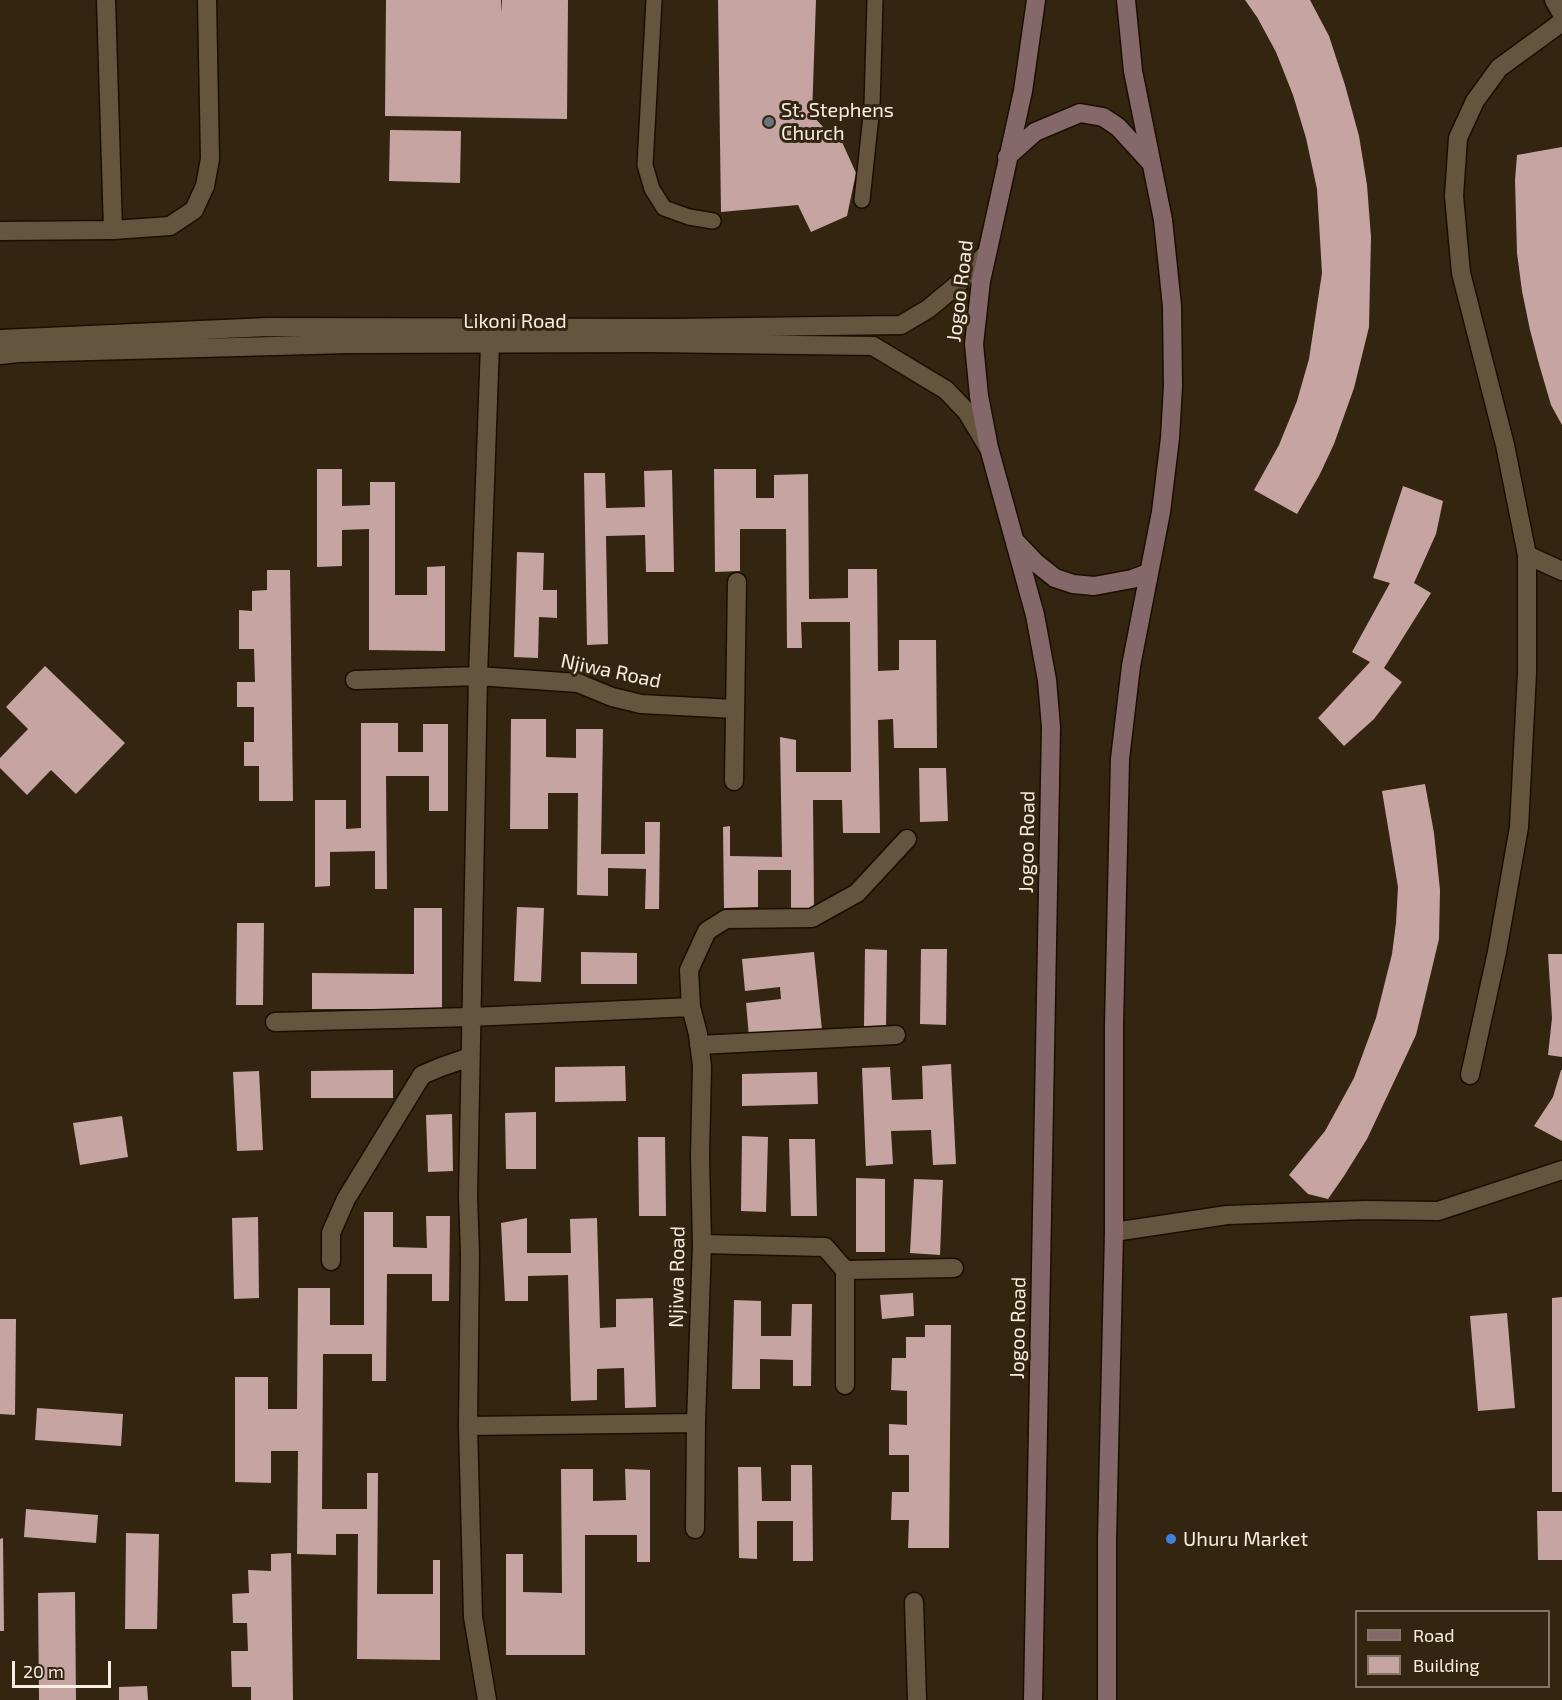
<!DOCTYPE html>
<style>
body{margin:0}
#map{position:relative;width:1562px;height:1700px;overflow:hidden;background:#332510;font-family:"Exo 2",sans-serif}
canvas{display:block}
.legend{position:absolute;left:1355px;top:1610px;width:195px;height:78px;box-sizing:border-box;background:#332510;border:2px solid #827564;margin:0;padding:8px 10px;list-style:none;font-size:18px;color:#f8eee1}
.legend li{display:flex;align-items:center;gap:12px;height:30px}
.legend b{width:30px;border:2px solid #827564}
.scale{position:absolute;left:12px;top:1661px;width:99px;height:27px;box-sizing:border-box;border:3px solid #f8eee1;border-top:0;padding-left:8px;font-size:18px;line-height:21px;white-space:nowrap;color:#f8eee1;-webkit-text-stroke:4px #332510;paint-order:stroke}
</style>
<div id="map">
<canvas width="1562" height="1700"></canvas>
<ul class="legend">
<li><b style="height:8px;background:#85686a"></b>Road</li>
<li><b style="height:16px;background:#c6a4a2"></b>Building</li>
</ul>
<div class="scale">20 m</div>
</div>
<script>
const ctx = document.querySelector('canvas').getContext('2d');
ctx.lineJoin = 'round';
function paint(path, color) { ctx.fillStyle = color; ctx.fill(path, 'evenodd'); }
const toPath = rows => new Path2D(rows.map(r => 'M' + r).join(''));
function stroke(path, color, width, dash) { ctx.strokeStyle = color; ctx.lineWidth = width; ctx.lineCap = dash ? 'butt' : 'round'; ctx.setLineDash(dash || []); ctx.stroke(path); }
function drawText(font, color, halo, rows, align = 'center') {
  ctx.font = font + ' "Exo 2",sans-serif'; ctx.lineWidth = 6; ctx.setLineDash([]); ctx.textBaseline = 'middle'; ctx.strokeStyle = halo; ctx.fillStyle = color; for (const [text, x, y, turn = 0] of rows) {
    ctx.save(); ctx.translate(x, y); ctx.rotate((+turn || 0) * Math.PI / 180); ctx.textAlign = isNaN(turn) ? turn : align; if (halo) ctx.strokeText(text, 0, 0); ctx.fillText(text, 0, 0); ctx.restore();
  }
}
const building = toPath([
 [386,0,501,0,502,13,502,0,568,0,567,119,385,116],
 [718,0,816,0,812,115,825,129,842,142,856,173,847,216,811,232,798,205,721,212],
 [1245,0,1310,0,1329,36,1345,85,1359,136,1367,185,1371,237,1369,327,1354,388,1334,444,1319,476,1297,514,1254,490,1279,445,1297,401,1309,359,1322,273,1317,189,1306,138,1293,95,1276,52,1257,17],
 [390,130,461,131,460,183,389,181],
 [1562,147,1562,425,1551,405,1539,364,1530,330,1522,291,1517,253,1515,180,1517,155],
 [317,469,342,469,342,506,370,505,370,482,395,482,395,595,427,595,427,567,445,566,445,651,369,650,369,529,342,530,342,566,317,567],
 [714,469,756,469,756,498,774,498,774,475,808,474,809,599,848,598,848,569,877,569,878,671,899,670,899,640,936,640,937,748,894,748,893,719,878,720,880,833,843,833,842,800,813,800,814,909,791,909,791,870,758,870,758,907,724,908,723,827,730,826,730,856,782,857,780,737,796,740,796,772,851,772,850,622,801,622,802,648,787,648,786,529,740,529,740,571,715,572],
 [672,470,674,572,646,572,645,535,606,536,608,644,587,645,584,473,605,473,606,508,645,507,644,471],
 [1403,486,1443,501,1436,534,1414,583,1431,593,1384,668,1402,682,1374,719,1344,746,1318,718,1370,662,1352,652,1390,583,1373,578],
 [517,552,544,553,543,590,557,590,557,618,539,617,538,658,514,657],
 [267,570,290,570,293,801,259,801,259,766,244,766,244,742,254,742,254,707,237,707,237,682,255,682,254,649,239,649,239,610,252,611,252,591,267,590],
 [45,666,125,743,76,794,51,770,27,795,0,768,0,758,28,729,6,707],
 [511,719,546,719,546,757,576,758,576,729,603,729,601,854,645,854,645,822,660,822,659,909,645,909,646,869,608,868,608,896,577,895,578,793,548,793,548,829,510,829],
 [361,723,398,723,398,752,423,752,423,724,448,724,448,811,429,811,429,776,386,776,387,889,375,889,375,851,330,852,330,886,315,887,315,800,346,800,346,829,361,828],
 [919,768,946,768,948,821,920,822],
 [1425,784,1434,833,1440,890,1439,939,1416,1035,1367,1139,1344,1176,1328,1199,1308,1194,1289,1175,1325,1131,1354,1078,1376,1018,1392,954,1396,923,1398,887,1382,791],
 [517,907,544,908,541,982,514,981],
 [414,908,442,908,442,1009,312,1009,312,973,414,974],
 [237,923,264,923,263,1005,236,1005],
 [865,949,887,950,886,1027,864,1027],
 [921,949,947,949,946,1025,920,1024],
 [581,952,637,953,637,984,581,984],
 [814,952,822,1030,749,1037,746,1003,781,999,780,987,745,991,742,959],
 [1548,954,1562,954,1562,1057,1548,1055,1552,1018],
 [951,1064,956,1164,933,1165,931,1130,891,1131,893,1164,866,1166,862,1068,890,1067,892,1100,923,1099,922,1066],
 [625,1066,626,1101,555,1102,555,1067],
 [393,1070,393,1098,311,1098,311,1071],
 [1561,1070,1562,1070,1562,1141,1534,1126,1553,1097],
 [259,1071,263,1150,237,1151,233,1072],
 [817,1072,818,1104,742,1106,742,1074],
 [536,1112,536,1169,506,1169,505,1113],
 [452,1114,453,1171,428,1172,426,1115],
 [122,1116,128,1157,80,1165,73,1123],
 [742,1136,768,1137,766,1212,741,1211],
 [638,1137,665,1137,666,1216,639,1216],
 [789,1139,815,1139,817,1216,791,1216],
 [856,1178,885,1179,885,1252,856,1252],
 [914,1179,943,1180,940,1255,910,1253],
 [364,1212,393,1212,393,1247,427,1248,426,1216,450,1216,449,1301,432,1301,432,1274,387,1274,386,1381,372,1381,372,1354,323,1354,322,1509,367,1509,367,1473,378,1473,377,1594,433,1594,433,1560,440,1560,440,1660,357,1659,358,1534,336,1534,336,1555,297,1554,298,1451,271,1451,271,1483,235,1482,235,1377,268,1377,268,1409,297,1409,298,1288,330,1288,330,1325,364,1325],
 [258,1217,259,1298,234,1299,232,1218],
 [527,1218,527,1253,571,1253,570,1219,597,1218,600,1328,616,1327,616,1299,653,1298,656,1407,625,1408,624,1368,597,1369,597,1400,571,1401,568,1275,528,1276,528,1301,505,1301,501,1223],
 [913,1293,914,1316,882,1319,880,1295],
 [1562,1297,1562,1492,1552,1492,1552,1298],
 [734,1300,761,1301,761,1336,791,1336,792,1304,812,1304,811,1386,793,1386,793,1360,760,1359,760,1389,732,1389],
 [1507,1313,1515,1408,1478,1411,1470,1316],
 [0,1319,16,1319,15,1415,0,1414],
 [925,1325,951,1325,949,1548,908,1548,909,1520,891,1520,892,1492,909,1492,909,1455,889,1455,889,1424,907,1425,907,1391,891,1390,892,1358,906,1358,906,1337,925,1337],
 [37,1408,123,1414,121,1446,35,1440],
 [791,1465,812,1465,813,1561,793,1561,793,1521,757,1521,757,1559,739,1558,738,1467,761,1467,762,1501,791,1501],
 [561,1469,593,1469,593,1501,626,1500,625,1469,650,1470,650,1562,637,1562,637,1535,585,1535,585,1655,506,1655,506,1554,523,1554,523,1592,562,1593],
 [26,1509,98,1515,96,1543,24,1537],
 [1537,1511,1562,1511,1562,1560,1538,1560],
 [126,1533,159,1534,157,1629,125,1629],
 [3,1538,4,1631,0,1631,0,1539],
 [291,1553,293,1700,251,1700,251,1687,232,1687,231,1651,248,1651,247,1623,233,1623,232,1594,249,1593,248,1570,271,1571,271,1554],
 [75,1592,76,1700,39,1700,38,1593],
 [147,1686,148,1700,119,1700,119,1687]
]);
const service = toPath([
 [654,0,645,165,652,189,664,208,689,217,713,221],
 [862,200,872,106,875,0]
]);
const minor = toPath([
 [106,0,113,230],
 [1554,0,1562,14],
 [0,231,113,230,170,226,194,210,205,186,210,159,207,0],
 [1527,555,1562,571],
 [355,680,478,676,578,683,612,697,641,704,735,709],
 [734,781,737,582],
 [275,1022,471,1017,691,1007],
 [699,1045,896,1035],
 [1470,1075,1497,952,1519,827,1527,673,1527,555,1505,445,1461,273,1454,196,1458,138,1475,101,1499,68,1562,22],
 [1114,1232,1227,1215,1365,1210,1438,1211,1562,1170],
 [702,1244,825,1247,845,1270,845,1385],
 [331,1261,331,1233,346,1199,422,1075,441,1067,470,1057],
 [845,1270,954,1268],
 [468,1426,696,1423,702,1244,700,1156,702,1066,698,1034,691,1007,689,970,707,931,726,919,812,918,857,893,907,839],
 [695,1529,696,1423],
 [914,1602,917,1700],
 [487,1700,473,1617,468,1426,470,1254,468,1196,478,676,490,344]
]);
const tertiary = toPath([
 [0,339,268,327,672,328,901,325,928,309,957,285,986,254],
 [0,355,18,353,348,344,650,343,873,346,946,390,967,412,988,447]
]);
const secondary = toPath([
 [1007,157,1035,132,1080,113,1103,117,1118,127,1150,162],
 [1016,542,1035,562,1055,578,1073,584,1094,586,1132,579,1148,573],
 [1033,1700,1051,727,1047,680,1035,615,989,448,979,396,974,344,981,281,1023,91,1036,0],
 [1107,1700,1107,1540,1114,1232,1114,1025,1120,759,1131,666,1161,512,1170,438,1173,386,1172,306,1163,220,1133,71,1126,0]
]);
const markers = [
 [769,122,6,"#6b7280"],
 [1171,1539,6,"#3f7fe0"]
];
const poiNames = [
 ["St. Stephens",781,110],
 ["Church",781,133],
 ["Uhuru Market",1183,1539]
];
const streetNames = [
 ["Jogoo Road",960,291,-83],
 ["Likoni Road",515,321],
 ["Njiwa Road",611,671,12],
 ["Jogoo Road",1027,842,-89],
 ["Njiwa Road",677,1277,-89],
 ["Jogoo Road",1018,1328,-89]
];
paint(building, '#c6a4a2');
stroke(service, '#1a0e00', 18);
stroke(minor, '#1a0e00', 21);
stroke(tertiary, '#1a0e00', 21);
stroke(secondary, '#1a0e00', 21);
stroke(service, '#65553f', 15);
stroke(minor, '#65553f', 18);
stroke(tertiary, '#65553f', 18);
stroke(secondary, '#85686a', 18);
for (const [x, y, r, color] of markers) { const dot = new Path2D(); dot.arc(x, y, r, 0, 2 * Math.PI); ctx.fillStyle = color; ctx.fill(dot); stroke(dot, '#332510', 2); }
drawText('20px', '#f8eee1', '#332510', poiNames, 'left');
drawText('20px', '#f8eee1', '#332510', streetNames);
</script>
